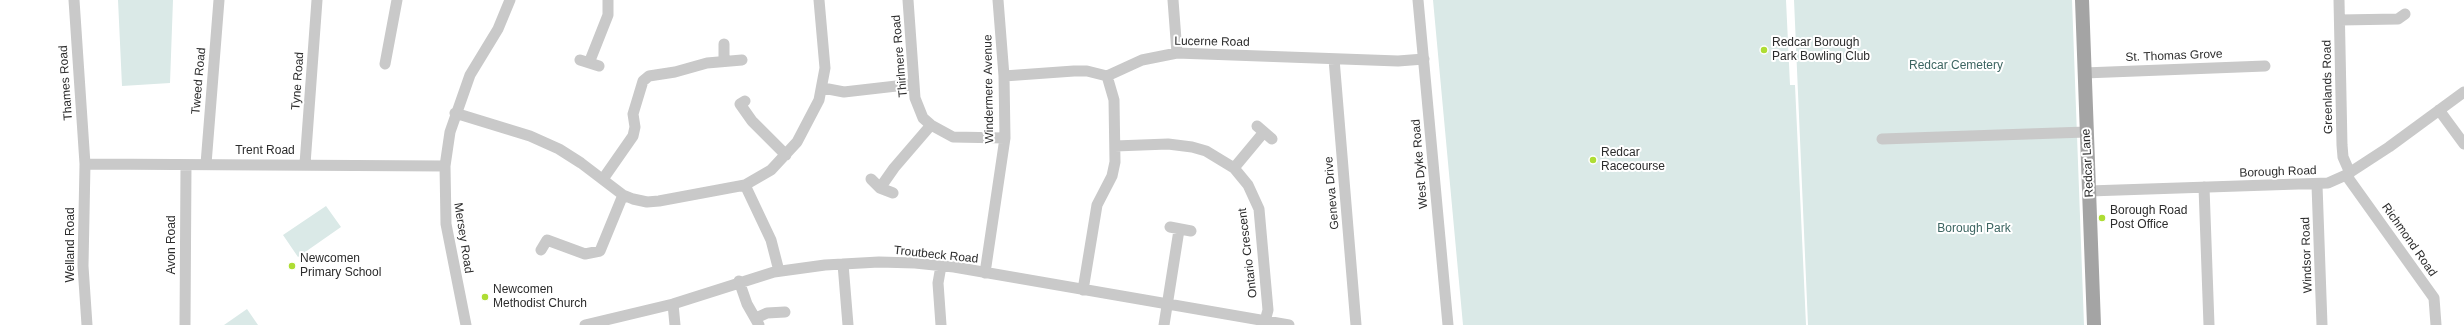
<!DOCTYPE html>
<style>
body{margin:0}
canvas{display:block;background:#fff}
</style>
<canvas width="2464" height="325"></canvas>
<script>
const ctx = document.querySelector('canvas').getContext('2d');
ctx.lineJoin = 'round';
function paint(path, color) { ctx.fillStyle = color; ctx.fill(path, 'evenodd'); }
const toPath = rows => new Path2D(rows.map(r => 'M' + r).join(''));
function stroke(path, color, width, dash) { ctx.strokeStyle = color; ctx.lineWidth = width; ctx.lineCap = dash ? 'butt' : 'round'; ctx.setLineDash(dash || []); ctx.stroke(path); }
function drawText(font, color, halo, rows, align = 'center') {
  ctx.font = font + ' Helvetica,sans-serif'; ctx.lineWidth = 4; ctx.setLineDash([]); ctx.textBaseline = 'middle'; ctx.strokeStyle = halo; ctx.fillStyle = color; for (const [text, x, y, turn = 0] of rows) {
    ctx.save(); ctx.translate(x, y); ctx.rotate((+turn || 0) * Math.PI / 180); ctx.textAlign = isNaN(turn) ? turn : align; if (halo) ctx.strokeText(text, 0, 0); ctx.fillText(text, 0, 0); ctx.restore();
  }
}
const green = toPath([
 [118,0,173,0,170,83,122,86],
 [1433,0,1786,0,1790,85,1795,85,1806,325,1463,325],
 [1794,0,2072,0,2084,325,1808,325],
 [326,206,341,227,298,257,283,235],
 [247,309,258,325,224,325]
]);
const minor = toPath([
 [74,0,85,164,83,266,87,325],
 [908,0,915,98,923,118,931,125,953,137,1005,138],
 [1173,0,1177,53],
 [1418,0,1448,325],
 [2339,0,2342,145,2343,157,2350,173],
 [2340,20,2398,19,2405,14],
 [724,44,724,61],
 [1334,59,1356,325],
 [580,60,599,66],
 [589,63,608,15,608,0],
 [385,64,397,0],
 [2084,73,2265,66],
 [1004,76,1074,71,1087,71,1107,76,1142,60,1177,53,1398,61,1424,59],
 [823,88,844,92,914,84],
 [745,101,740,104,752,121,786,155],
 [2439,110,2464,144],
 [455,113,530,136,559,149,581,163,623,195,633,199,647,202,659,201,745,185,771,170,797,142,819,100,825,68,819,0],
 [1257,126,1272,139],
 [1882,139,2086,132],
 [1115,146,1168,144,1192,147,1206,151,1234,168,1248,185,1259,209,1268,310,1265,321],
 [85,164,445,166],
 [206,164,219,0],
 [305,164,317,0],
 [1234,168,1264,132],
 [2346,175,2434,298,2436,325],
 [603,179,633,136,635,127,633,114,643,81,649,76,675,72,707,63,742,60],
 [871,179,880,188,893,193],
 [745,185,771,240,779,271],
 [2317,185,2322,325],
 [2204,187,2209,325],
 [880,188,894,168,931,125],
 [2089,191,2328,183,2346,175,2389,147,2464,92],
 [1170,227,1191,231],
 [541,250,547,240,585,254,600,251,623,195],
 [843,264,848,325],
 [985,273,1005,138,1004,76,998,0],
 [739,281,747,304,759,325],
 [1083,290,1097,205,1112,176,1115,162,1114,100,1107,76],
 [673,304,675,325],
 [756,318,767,313,785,312],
 [185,325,186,165],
 [466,325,446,224,445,166,450,132,470,75,498,29,510,0],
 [585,325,673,304,774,272,825,265,879,262,915,263,954,267,1289,325],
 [941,325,938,283,941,266],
 [1164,325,1179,230]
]);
const major = toPath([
 [2082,0,2094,325]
]);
const markers = [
 [1764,50,4,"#aedd34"],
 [1593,160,4,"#aedd34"],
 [2102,218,4,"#aedd34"],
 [292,266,4,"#aedd34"],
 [485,297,4,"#aedd34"]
];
const streetNames = [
 ["Lucerne Road",1212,42,1],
 ["Thirlmere Road",900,56,-95],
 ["St. Thomas Grove",2174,56,-2],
 ["Tweed Road",199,81,-85],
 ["Tyne Road",298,81,-86],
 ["Thames Road",66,83,-94],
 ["Greenlands Road",2328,87,-91],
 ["Windermere Avenue",989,89,-91],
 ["Trent Road",265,151],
 ["Redcar Lane",2088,163,-93],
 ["West Dyke Road",1420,164,-95],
 ["Borough Road",2278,172,-2],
 ["Geneva Drive",1332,193,-95],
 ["Mersey Road",463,238,81],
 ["Richmond Road",2409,240,55],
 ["Welland Road",71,245,-90],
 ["Avon Road",172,245,-90],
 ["Ontario Crescent",1248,253,-97],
 ["Troutbeck Road",936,255,6],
 ["Windsor Road",2307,255,-92]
];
const poiNames = [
 ["Redcar Borough",1772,43],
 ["Park Bowling Club",1772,57],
 ["Redcar",1601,153],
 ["Racecourse",1601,167],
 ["Borough Road",2110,211],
 ["Post Office",2110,225],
 ["Newcomen",300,259],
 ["Primary School",300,273],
 ["Newcomen",493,290],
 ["Methodist Church",493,304]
];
const parkNames = [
 ["Redcar Cemetery",1956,66],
 ["Borough Park",1974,229]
];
paint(green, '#dae9e7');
stroke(minor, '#c9c9c9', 11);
stroke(major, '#a4a4a4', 14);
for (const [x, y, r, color] of markers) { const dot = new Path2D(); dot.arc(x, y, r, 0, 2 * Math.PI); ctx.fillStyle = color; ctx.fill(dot); stroke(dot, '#fff', 1.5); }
drawText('12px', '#2c2c2c', '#fff', streetNames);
drawText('12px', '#2c2c2c', '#fff', poiNames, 'left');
drawText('12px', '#3c6561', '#fff', parkNames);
</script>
